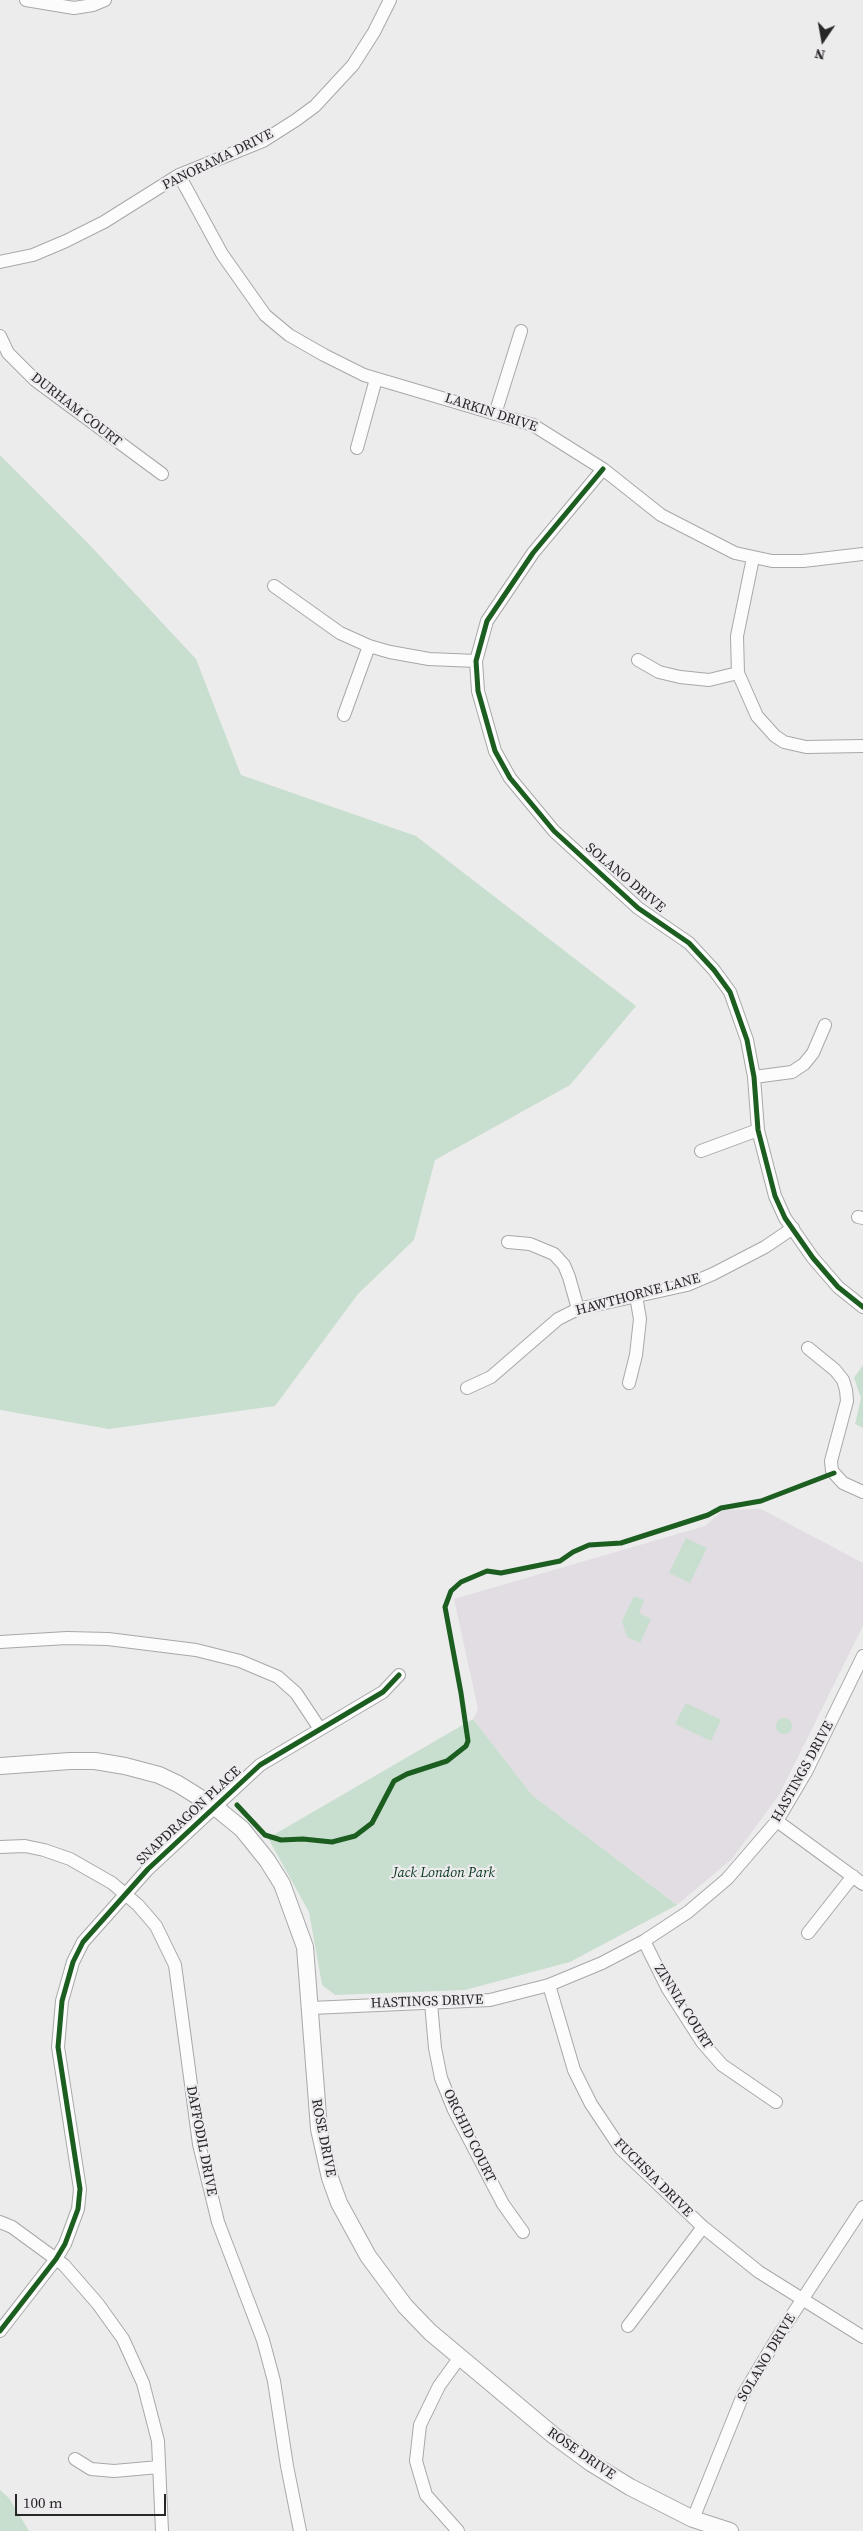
<!DOCTYPE html>
<style>
body{margin:0}
#map{position:relative;width:863px;height:2531px;overflow:hidden;background:#edeced;font-family:"Source Serif 4",serif}
canvas{display:block}
.north{position:absolute;left:798px;top:15px;width:50px;height:50px;-webkit-text-stroke:4px #edebee;paint-order:stroke;rotate:192deg;font-size:14px;font-weight:700;line-height:20px;text-align:center;color:#282728}
.north::after{content:'';display:block;margin:auto;width:18px;height:22px;background:#282728;clip-path:polygon(50% 0,100% 100%,50% 72%,0 100%)}
.scale{position:absolute;left:15px;top:2494px;width:151px;height:22px;box-sizing:border-box;border:2px solid #282728;border-top:0;padding-left:6px;font-size:15px;line-height:18px;white-space:nowrap;color:#282728;-webkit-text-stroke:4px #edebee;paint-order:stroke}
</style>
<div id="map">
<canvas width="863" height="2531"></canvas>
<div class="north">N</div>
<div class="scale">100 m</div>
</div>
<script>
const ctx = document.querySelector('canvas').getContext('2d');
ctx.lineJoin = 'round';
function paint(path, color) { ctx.fillStyle = color; ctx.fill(path, 'evenodd'); }
const toPath = rows => new Path2D(rows.map(r => 'M' + r).join(''));
function stroke(path, color, width, dash) { ctx.strokeStyle = color; ctx.lineWidth = width; ctx.lineCap = dash ? 'butt' : 'round'; ctx.setLineDash(dash || []); ctx.stroke(path); }
function drawText(font, color, halo, rows, align = 'center') {
  ctx.font = font + ' "Source Serif 4",serif'; ctx.lineWidth = 4.5; ctx.setLineDash([]); ctx.textBaseline = 'middle'; ctx.strokeStyle = halo; ctx.fillStyle = color; for (const [text, x, y, turn = 0] of rows) {
    ctx.save(); ctx.translate(x, y); ctx.rotate((+turn || 0) * Math.PI / 180); ctx.textAlign = isNaN(turn) ? turn : align; if (halo) ctx.strokeText(text, 0, 0); ctx.fillText(text, 0, 0); ctx.restore();
  }
}
const built = toPath([
 [761,1509,863,1563,863,1626,779,1795,732,1859,677,1905,532,1795,473,1719,478,1709,454,1599,705,1526,723,1510]
]);
const green = toPath([
 [0,455,85,540,196,659,241,775,416,836,636,1006,570,1085,435,1160,414,1240,358,1294,275,1406,109,1429,0,1410],
 [863,1365,863,1428,855,1424,861,1398,854,1378],
 [686,1538,707,1548,690,1583,669,1573],
 [634,1596,644,1600,639,1613,651,1619,640,1643,627,1637,622,1621],
 [686,1703,721,1720,711,1741,675,1724],
 '776 1726a8 8 0 1 1 16 0a8 8 0 1 1-16 0Z',
 [473,1719,532,1795,677,1905,570,1962,465,1990,335,1995,322,1985,309,1912,268,1838],
 [0,2490,9,2498,29,2531,0,2531]
]);
const minor = toPath([
 [26,0,74,8,93,5,105,0],
 [179,175,222,254,265,315,289,335,324,355,364,375,533,425,603,469,661,515,735,553,772,561,803,561,863,554],
 [0,262,33,255,66,241,104,222,179,175,263,141,296,120,315,106,353,65,374,32,390,0],
 [0,336,8,353,35,380,162,474],
 [495,414,521,331],
 [357,448,376,379],
 [603,469,533,553,487,621,476,661,478,691,495,751,510,778,554,831,638,908,689,943,714,970,730,992,747,1040,754,1077,758,1130,775,1196,785,1218,813,1258,838,1287,863,1307],
 [753,558,737,636,738,673,757,716,775,736,784,742,806,747,863,746],
 [274,586,340,633,369,646,390,652,429,659,476,661],
 [638,660,659,672,680,677,709,680,738,673],
 [344,715,369,646],
 [754,1077,792,1072,804,1064,813,1053,825,1025],
 [701,1151,758,1130],
 [858,1217,863,1218],
 [508,1242,530,1244,554,1254,564,1265,569,1277,578,1309],
 [808,1348,835,1370,843,1380,846,1390,847,1401,831,1461,832,1471,843,1483,863,1492],
 [629,1383,636,1355,640,1319,636,1296],
 [467,1388,491,1377,558,1319,578,1309,687,1285,713,1274,765,1247,793,1228],
 [0,1642,67,1638,108,1639,196,1650,240,1661,278,1677,296,1693,320,1729],
 [777,1821,863,1884],
 [0,1847,25,1846,44,1850,70,1859,112,1883,138,1905,156,1926,175,1965,199,2144,218,2222,263,2340,274,2381,287,2466,300,2531],
 [808,1933,853,1876],
 [644,1941,668,1989,702,2042,722,2065,776,2102],
 [549,1985,574,2070,591,2104,621,2149,703,2227,759,2272,863,2337],
 [431,2003,435,2048,441,2078,454,2110,503,2204,523,2232],
 [311,2008,490,2000,549,1985,602,1963,644,1941,688,1912,727,1879,777,1821,806,1772,863,1656],
 [0,2222,12,2227,64,2265,98,2304,123,2339,143,2383,158,2441,162,2531],
 [628,2326,703,2227],
 [0,2331,56,2259,65,2244,78,2209,80,2189,58,2047,62,2001,73,1962,83,1942,148,1869,260,1765,383,1692,399,1675],
 [75,2459,91,2469,114,2471,159,2467],
 [693,2519,743,2395,777,2338,863,2207],
 [458,2531,426,2495,416,2461,420,2425,439,2386,460,2357]
]);
const major = toPath([
 [0,1766,70,1761,95,1761,125,1766,159,1775,178,1784,215,1807,242,1829,267,1860,282,1884,305,1947,319,2129,330,2178,339,2203,368,2256,405,2306,430,2332,553,2435,591,2463,630,2487,693,2519,730,2531]
]);
const cycleway = toPath([
 [603,469,533,553,487,621,476,661,478,691,495,751,510,778,554,831,638,908,689,943,714,970,730,992,747,1040,754,1077,758,1130,775,1196,785,1218,813,1258,838,1287,863,1307],
 [237,1805,265,1835,281,1840,303,1839,332,1842,355,1836,372,1823,394,1781,407,1774,447,1761,466,1746,468,1741,461,1693,445,1607,451,1591,461,1582,487,1571,501,1573,560,1561,573,1552,589,1545,621,1543,708,1515,721,1508,761,1501,834,1473],
 [0,2331,56,2259,65,2244,78,2209,80,2189,58,2047,62,2001,73,1962,83,1942,148,1869,260,1765,383,1692,399,1675]
]);
const streetNames = [
 ["PANORAMA DRIVE",218,160,-26],
 ["DURHAM COURT",76,410,38],
 ["LARKIN DRIVE",491,413,18],
 ["SOLANO DRIVE",625,878,40],
 ["HAWTHORNE LANE",638,1295,-15],
 ["HASTINGS DRIVE",803,1772,-61],
 ["SNAPDRAGON PLACE",189,1816,-43],
 ["HASTINGS DRIVE",427,2002,-2],
 ["ZINNIA COURT",683,2007,58],
 ["ORCHID COURT",469,2136,64],
 ["ROSE DRIVE",323,2138,79],
 ["DAFFODIL DRIVE",201,2141,79],
 ["FUCHSIA DRIVE",653,2178,45],
 ["SOLANO DRIVE",767,2358,-59],
 ["ROSE DRIVE",581,2454,35]
];
const parkNames = [
 ["Jack London Park",444,1873]
];
paint(built, '#e1dde2');
paint(green, '#c8dfcf');
stroke(minor, '#a8a8a8', 14);
stroke(major, '#a8a8a8', 18);
stroke(minor, '#fcfcfc', 12);
stroke(major, '#fcfcfc', 16);
stroke(cycleway, '#1b5e20', 5);
drawText('14px', '#282728', '#edebee', streetNames);
drawText('italic 14px', '#06371d', '#edebee', parkNames);
</script>
